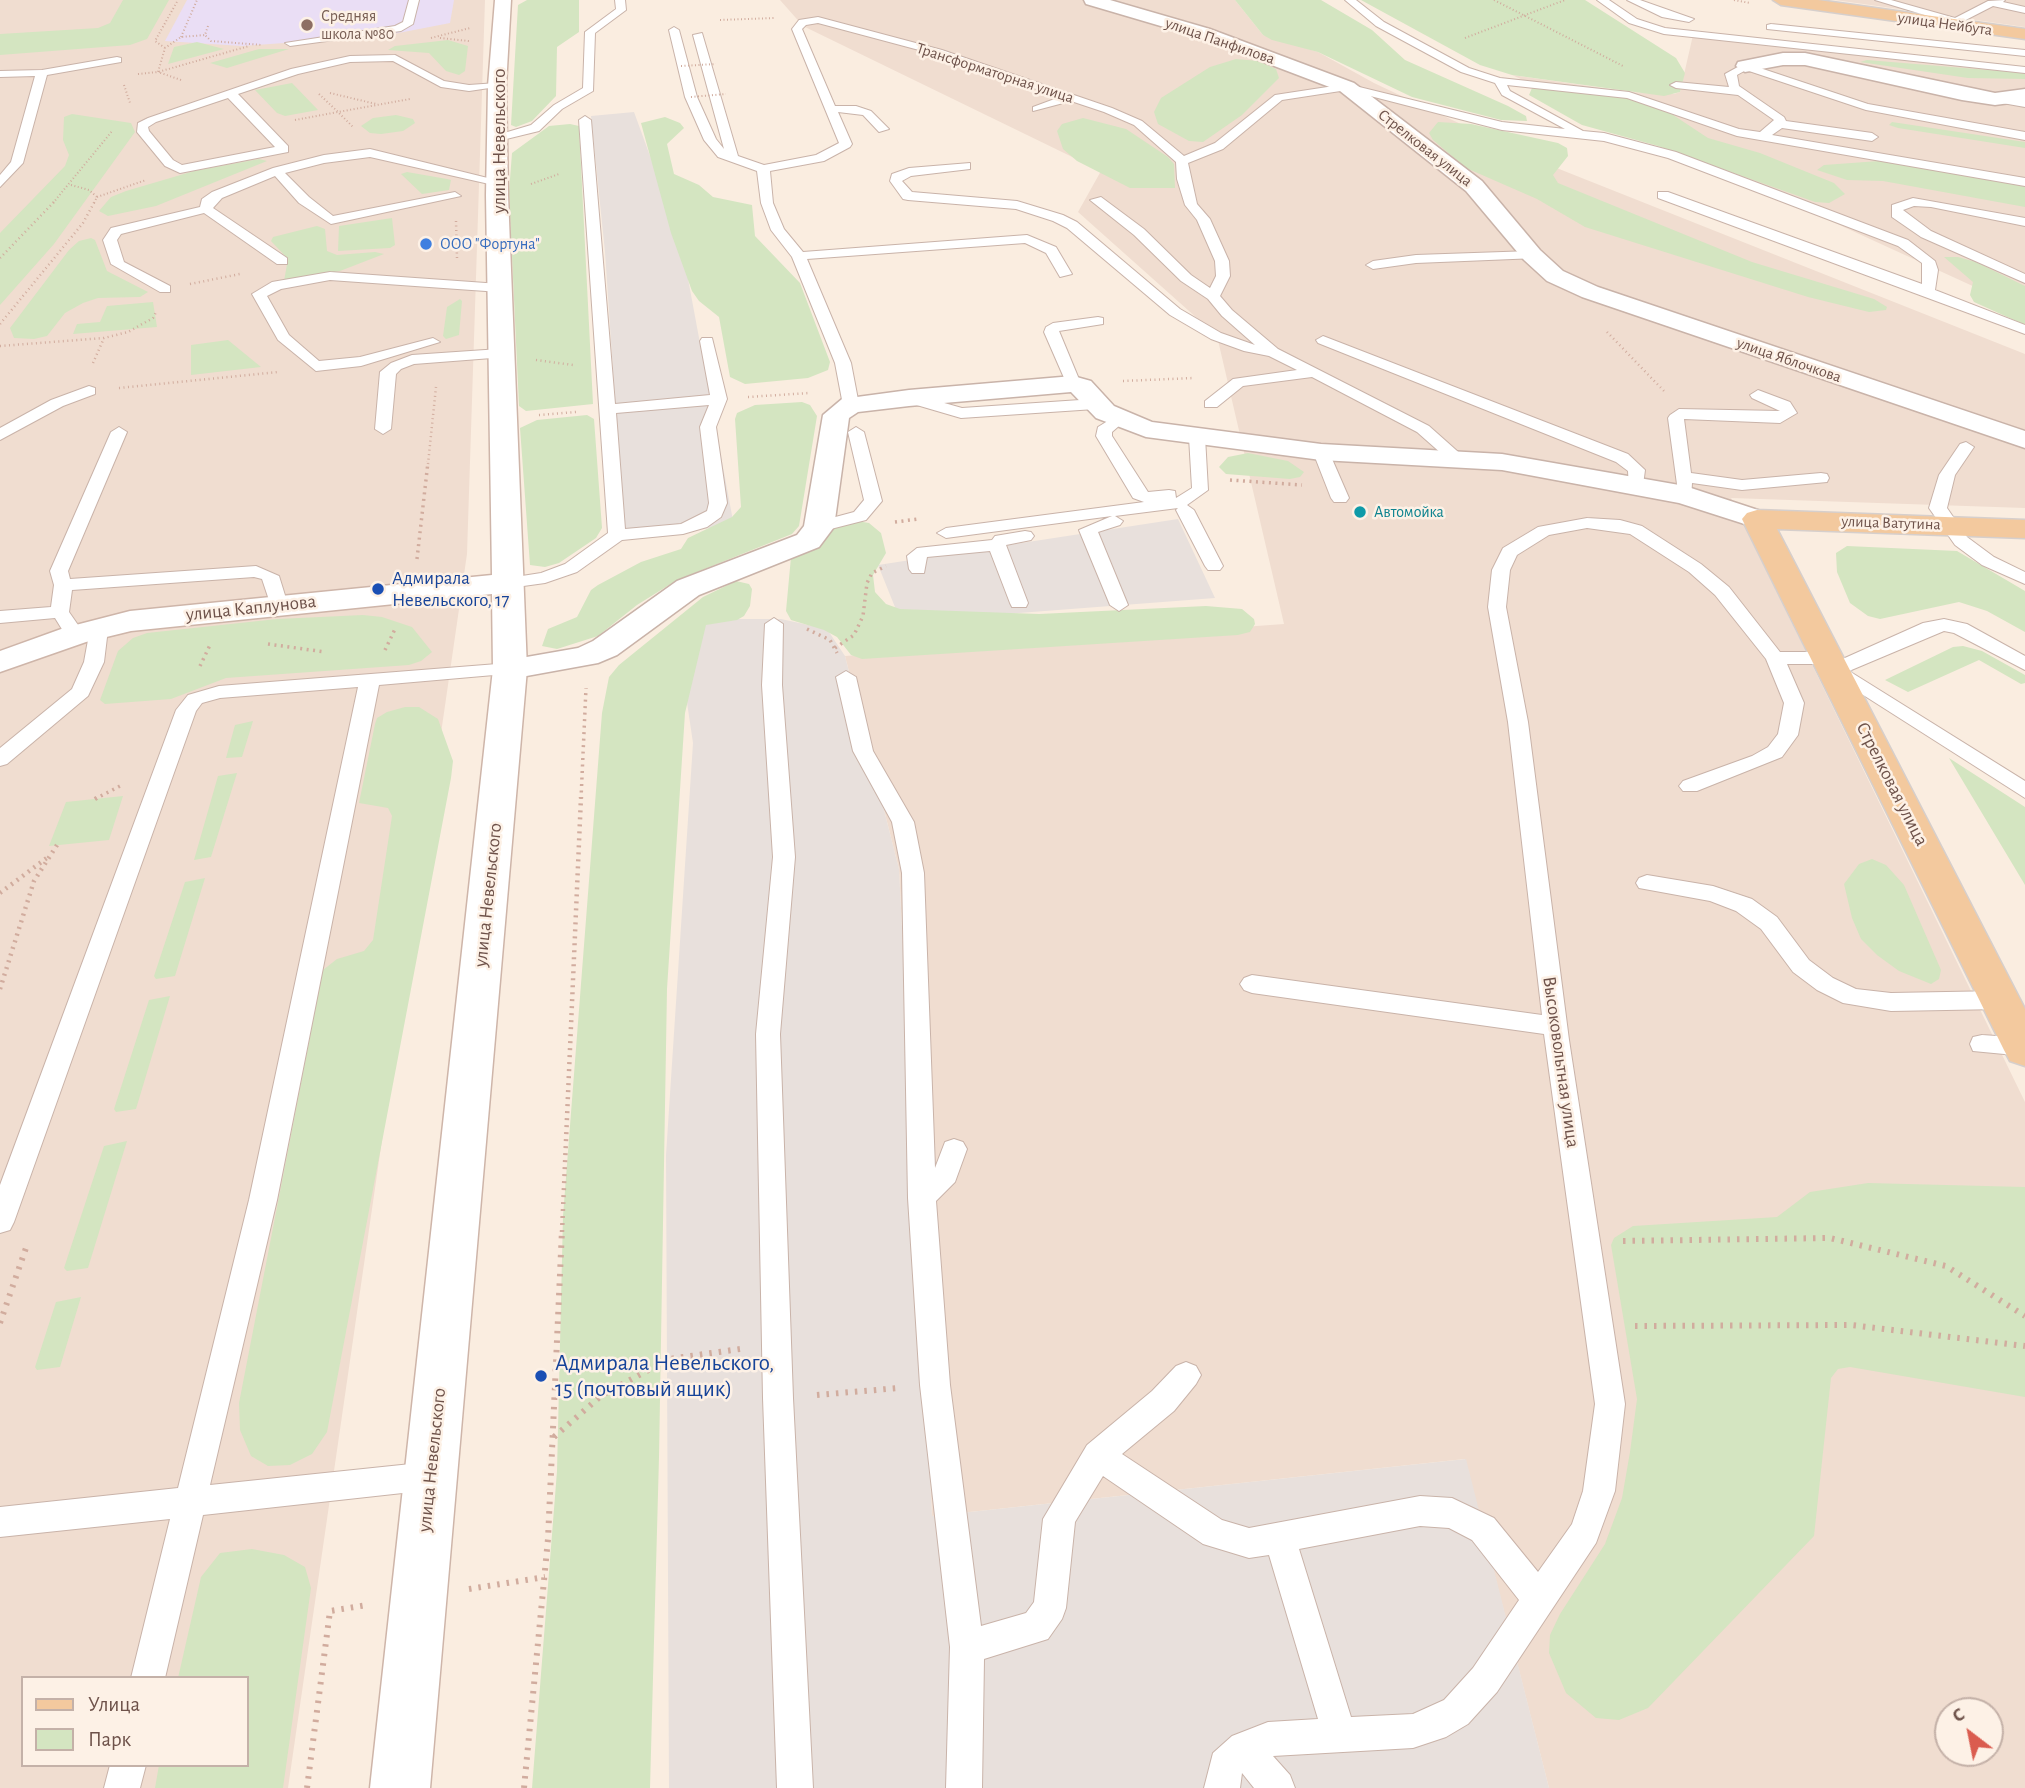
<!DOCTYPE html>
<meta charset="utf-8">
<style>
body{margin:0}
#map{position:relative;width:2025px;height:1788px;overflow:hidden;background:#faede0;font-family:"Alegreya Sans",sans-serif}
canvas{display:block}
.legend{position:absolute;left:21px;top:1676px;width:228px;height:91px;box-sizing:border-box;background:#fdf1e6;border:2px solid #c4b1a8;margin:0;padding:9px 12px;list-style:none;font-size:21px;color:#6e524a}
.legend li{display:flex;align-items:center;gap:14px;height:35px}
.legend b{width:35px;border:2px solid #c4b1a8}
.north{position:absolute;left:1934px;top:1697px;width:70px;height:70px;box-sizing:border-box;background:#fdf1e6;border:2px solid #c4b1a8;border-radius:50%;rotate:328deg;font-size:19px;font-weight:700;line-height:28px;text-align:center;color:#6e524a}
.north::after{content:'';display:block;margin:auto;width:24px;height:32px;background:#da5c4f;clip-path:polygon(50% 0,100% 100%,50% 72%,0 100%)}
</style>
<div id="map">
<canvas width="2025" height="1788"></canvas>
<ul class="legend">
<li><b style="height:9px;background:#f3c99e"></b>Улица</li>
<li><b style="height:19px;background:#d4e5c1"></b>Парк</li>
</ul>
<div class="north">С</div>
</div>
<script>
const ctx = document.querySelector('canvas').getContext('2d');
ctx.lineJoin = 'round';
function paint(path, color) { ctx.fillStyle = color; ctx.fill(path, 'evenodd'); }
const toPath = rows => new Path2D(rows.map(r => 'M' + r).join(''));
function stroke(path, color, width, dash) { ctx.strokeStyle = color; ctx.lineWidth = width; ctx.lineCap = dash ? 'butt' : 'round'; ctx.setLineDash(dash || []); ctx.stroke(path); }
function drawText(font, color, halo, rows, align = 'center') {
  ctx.font = font + ' "Alegreya Sans",sans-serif'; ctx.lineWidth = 5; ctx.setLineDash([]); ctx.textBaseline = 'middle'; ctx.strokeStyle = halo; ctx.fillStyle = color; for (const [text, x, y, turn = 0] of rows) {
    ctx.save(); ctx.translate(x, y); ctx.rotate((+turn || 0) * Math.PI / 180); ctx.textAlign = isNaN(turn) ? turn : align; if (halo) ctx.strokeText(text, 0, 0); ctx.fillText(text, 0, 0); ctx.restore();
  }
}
const residential = toPath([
 [0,0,485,0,467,554,288,1788,0,1788],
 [23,1678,247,1678,247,1765,23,1765],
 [780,0,1235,0,1263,35,1318,52,1374,83,1539,161,2025,354,2025,508,1731,498,2025,1102,2025,1788,1549,1788,1465,1459,932,1516,899,869,845,656,1284,624,1217,336,1078,212,1101,171,803,26],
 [1948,1711,1990,1711,1990,1753,1948,1753],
 [1835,0,2025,0,2025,27],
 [1693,35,2025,71,2025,310,1512,75,1631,92,1674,94,1680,92]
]);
const industrial = toPath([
 [634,112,681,241,734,526,624,536,605,252,591,116],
 [1178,519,1215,598,901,622,878,565],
 [701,619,781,619,827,629,845,656,899,869,932,1516,1466,1459,1549,1788,669,1788,666,1155,693,743,682,669]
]);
const education = toPath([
 [187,0,454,0,450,23,383,36,242,46,165,41]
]);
const green = toPath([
 [123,0,169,0,147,39,130,45,0,55,0,34,98,28,110,23],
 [527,0,579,0,579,32,557,47,556,96,532,121,516,127,511,125,518,5],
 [1235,0,1321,0,1372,30,1405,60,1508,106,1526,116,1527,121,1501,120,1412,97,1318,52,1272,40,1263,35],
 [1361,0,1585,0,1676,58,1685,73,1680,92,1664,96,1512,75,1480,65],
 [448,40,468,46,465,71,459,75,446,71,429,53,388,50,395,46],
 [197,42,224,49,168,64,174,47],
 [259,49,289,49,227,68,210,63],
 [1236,59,1259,61,1276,69,1279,78,1242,115,1203,142,1189,141,1158,124,1154,112,1161,98,1210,67],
 [1867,60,2025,73,2025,79,1968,78,1860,62],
 [292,83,318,110,285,116,277,113,255,90],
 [1542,87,1626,98,1661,107,1708,138,1760,153,1834,183,1845,194,1829,203,1815,202,1658,146,1582,125,1529,95,1532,88],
 [72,114,131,123,135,132,54,244,0,305,0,233,65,166,69,155,63,140,64,117],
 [396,115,413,119,415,123,403,131,381,134,370,133,361,126,373,118],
 [665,117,680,123,684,128,667,144,674,174,699,185,713,197,752,205,755,236,800,283,830,362,828,370,808,378,745,384,730,377,719,317,699,301,692,291,671,233,641,123],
 [1083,118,1126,129,1168,157,1174,164,1175,188,1130,188,1077,161,1063,149,1057,131,1062,124],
 [1438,122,1471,124,1558,143,1567,148,1568,156,1553,175,1558,183,1752,262,1874,299,1887,307,1886,310,1869,312,1808,297,1585,227,1537,199,1466,168,1433,140,1429,133],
 [1892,122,2025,142,2025,148,1898,128,1889,125],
 [570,124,579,126,593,404,526,411,519,406,509,192,512,153,549,126],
 [259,159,267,161,156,206,108,216,99,211,111,197,126,191,194,171],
 [1879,161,2025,186,2025,207,1883,181,1847,180,1817,170,1824,165],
 [407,172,447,179,451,180,449,190,422,194,401,174],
 [392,218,395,245,390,248,338,251,339,226],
 [317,226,325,229,327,251,337,255,375,252,384,254,340,271,284,281,288,259,271,241,273,237],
 [91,238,95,240,107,271,148,292,140,297,98,298,83,303,65,313,47,336,34,339,14,338,10,328,69,250,79,241],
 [1944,257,1958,257,1976,262,2025,286,2025,325,1974,302,1970,295,1973,282],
 [460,299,462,301,459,335,446,339,443,336,447,307],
 [153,302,157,327,73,334,77,324,100,322,107,306],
 [228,340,261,367,191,375,191,345],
 [802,402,810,405,817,416,799,526,792,534,677,580,637,605,598,636,557,649,542,646,548,629,577,617,591,590,598,585,641,562,681,549,688,538,732,517,741,507,735,419,737,413,755,405],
 [587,415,594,419,602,528,596,538,559,563,545,567,530,565,520,428,537,420],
 [1248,453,1288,461,1304,472,1300,477,1290,479,1226,474,1219,467,1228,457],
 [857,521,869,523,881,533,886,553,873,575,875,592,886,604,900,609,1039,614,1206,606,1242,609,1254,619,1255,624,1250,632,1238,635,862,659,851,655,837,637,824,630,791,620,786,611,791,557,827,529],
 [1847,546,1957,551,2025,591,2025,632,1987,611,1959,602,1880,619,1868,616,1850,603,1837,572,1836,553],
 [736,581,749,584,752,589,750,606,744,616,737,620,706,625,685,713,667,989,659,1457,650,1788,532,1788,557,1471,563,1216,602,713,609,677,619,665,703,597],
 [363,615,382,617,412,627,432,652,421,661,409,665,226,678,171,699,105,704,100,700,118,651,133,638,147,633,277,619],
 [1963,646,1982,651,2025,675,2025,683,2021,684,1979,660,1908,692,1885,680,1953,647],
 [405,707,419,707,438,719,453,761,451,778,327,1432,312,1454,290,1465,268,1466,251,1456,240,1430,239,1403,323,970,337,959,364,951,373,940,392,816,388,808,359,803,375,724,377,718,387,712],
 [253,721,242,757,226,758,235,725],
 [1949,758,2025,807,2025,885],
 [237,773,211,857,194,860,218,776],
 [123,796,109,840,49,846,66,802],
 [1872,859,1886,865,1904,885,1941,970,1939,979,1931,984,1899,971,1877,955,1861,939,1852,918,1844,884,1859,864],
 [205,878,175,976,156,979,154,976,185,882],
 [170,996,136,1109,116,1112,114,1109,149,1000],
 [127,1141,88,1268,67,1271,64,1268,104,1146],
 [1868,1183,2025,1187,2025,1397,1850,1367,1838,1369,1831,1378,1814,1536,1648,1708,1619,1720,1596,1718,1566,1693,1549,1653,1550,1635,1560,1614,1605,1544,1622,1498,1630,1452,1637,1399,1611,1245,1614,1238,1633,1226,1777,1217,1810,1192],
 [81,1297,60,1367,37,1370,35,1367,56,1302],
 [252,1549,284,1555,305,1567,311,1588,283,1788,155,1788,159,1765,247,1765,247,1678,178,1678,201,1577,220,1553]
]);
const pathFar4 = toPath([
 [1494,0,1623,66],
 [1734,0,1750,3],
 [720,20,774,18],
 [208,26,205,35,211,41,262,45],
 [181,37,197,0],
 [431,38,470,28],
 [440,38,469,41],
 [1465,38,1565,0],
 [165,48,155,41,178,0],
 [138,74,158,72,249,46],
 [181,80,158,72,165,48,181,37,205,35],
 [124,85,130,103],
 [330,93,376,104],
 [319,94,338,112,410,99],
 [295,120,338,112,353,127],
 [531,184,559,174],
 [71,185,89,190,97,197,94,203],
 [97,197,146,180],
 [53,203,113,130]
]);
const pathFar3 = toPath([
 [456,221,457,258],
 [0,258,55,201],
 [190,284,240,274],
 [0,324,83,223,95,201],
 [1607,332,1664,391],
 [0,346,104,338,128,332,153,318,156,312],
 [536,360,573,365],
 [93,363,104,338],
 [1123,381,1194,378],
 [119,388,278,372],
 [748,397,809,393],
 [539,415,576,412],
 [428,464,436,387]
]);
const pathFar2 = toPath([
 [1230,480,1302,485],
 [895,522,918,519],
 [417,559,428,462],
 [807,629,830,640,837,653],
 [268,644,325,652],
 [835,648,854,635,863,616,867,583,872,573,886,566],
 [385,650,396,627],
 [200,666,210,645],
 [95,799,122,785],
 [581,799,586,688]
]);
const pathFar1 = toPath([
 [95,799,98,797],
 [0,893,48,857],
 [0,989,34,881,57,845],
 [562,1232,581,797]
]);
const path = toPath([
 [1623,1241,1830,1238,1946,1266,2025,1316],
 [0,1323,27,1245],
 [1635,1326,1851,1325,2025,1346],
 [817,1395,899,1388],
 [554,1437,602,1395,669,1359,740,1349],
 [469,1589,545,1577],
 [307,1788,330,1611,367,1605],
 [524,1788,548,1539,562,1230]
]);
const lane = toPath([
 [409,0,419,0,413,24,401,31,290,46,285,43,395,26,403,22,409,0],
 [615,0,625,0,626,10,595,33,593,91,562,109,539,131,494,142,494,136,531,125,554,105,583,88,585,32,616,9,615,0],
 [1345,0,1356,0,1384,22,1469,68,1500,78,1629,92,1739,129,1760,132,1774,120,1738,95,1676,88,1670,85,1676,82,1729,87,1725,74,1745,63,1868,104,2025,132,2025,140,1866,110,1746,70,1737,75,1739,86,1784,117,1786,121,1872,133,1878,137,1872,141,1782,128,1772,135,2025,178,2025,186,1737,136,1627,98,1507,85,1510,91,1583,131,1604,133,1676,152,1908,240,1935,261,1938,270,1935,290,2025,325,2025,334,1658,198,1658,192,1668,192,1922,284,1922,263,1898,246,1668,158,1604,141,1502,130,1347,90,1282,100,1223,149,1188,163,1197,204,1210,219,1229,261,1230,276,1220,296,1232,310,1278,349,1429,426,1465,458,1457,463,1451,462,1417,432,1312,377,1243,386,1217,407,1205,407,1205,401,1233,379,1297,370,1269,356,1244,351,1211,339,1170,315,1067,228,1053,221,1016,209,908,200,903,199,890,181,892,174,909,168,970,163,970,169,911,176,902,181,912,192,1017,201,1063,215,1077,222,1180,309,1221,333,1255,345,1222,316,1208,299,1181,281,1134,235,1090,200,1101,197,1144,229,1191,275,1210,288,1216,276,1215,261,1197,220,1185,205,1177,179,1176,162,1134,125,1104,112,1071,101,1033,111,1033,107,1060,97,934,54,818,23,806,25,802,29,835,106,856,106,871,111,889,129,879,132,863,115,838,112,852,144,850,147,824,161,770,171,773,203,784,229,803,252,1027,235,1056,247,1072,274,1060,277,1046,253,1025,243,807,259,851,363,859,405,851,410,843,405,835,363,792,257,771,230,761,203,757,171,718,157,704,140,685,97,669,30,674,27,679,30,697,97,716,139,724,149,693,35,702,33,738,156,764,165,816,155,839,143,792,29,799,20,818,17,942,50,1112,108,1142,121,1184,156,1215,143,1275,95,1347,84,1502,122,1565,129,1502,95,1495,83,1461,72,1376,26,1345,0],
 [1597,0,1609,0,1637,19,1665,28,2025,67,2025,73,1664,34,1629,23,1597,0],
 [1627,0,1640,0,1694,19,1689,22,1662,17,1627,0],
 [1875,0,1891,0,1955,18,1988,1,2005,0,2003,2,2025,7,2025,13,1993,6,1952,27,1948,22,1875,0],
 [1771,24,2025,50,2025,56,1767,29,1767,25,1771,24],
 [395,55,444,81,469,85,497,83,503,86,469,91,441,87,393,61,350,62,298,74,238,94,288,146,288,152,180,173,165,166,137,132,138,123,148,118,291,69,350,56,395,55],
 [228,98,275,147,182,165,173,160,149,131,148,127,156,122,228,98],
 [117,57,121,58,121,62,47,75,23,163,0,187,0,175,11,162,35,76,0,77,0,71,42,70,117,57],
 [1995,96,2025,101,2025,107,1991,101,1989,99,1995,96],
 [585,116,591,120,615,404,710,395,700,341,702,338,712,338,727,399,716,427,727,503,721,517,707,527,683,534,622,540,577,572,545,583,509,588,500,583,503,579,541,573,565,564,608,533,579,120,585,116],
 [709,405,700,427,709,503,707,511,681,524,625,529,616,413,709,405],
 [370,149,504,182,498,186,370,157,324,163,285,173,309,197,333,216,455,192,461,196,331,224,299,203,275,176,222,198,213,208,287,258,287,264,277,264,204,213,121,234,117,240,124,262,170,286,170,292,160,292,111,264,103,240,111,228,200,207,202,199,212,192,273,168,324,155,370,149],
 [1913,198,2025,218,2025,226,1931,207,1914,206,1903,210,1931,231,2025,274,2025,283,1921,237,1892,217,1892,205,1913,198],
 [1532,251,1539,255,1537,258,1416,263,1373,269,1366,265,1373,261,1416,255,1532,251],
 [330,272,500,284,507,288,500,292,330,280,281,289,267,296,289,335,319,361,360,357,433,338,440,342,361,366,316,371,278,340,252,294,272,282,330,272],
 [1098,317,1103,318,1103,324,1059,331,1081,384,1078,387,1068,387,1044,332,1046,327,1053,323,1098,317],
 [1323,336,1628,454,1645,470,1643,485,1635,490,1629,489,1628,471,1616,462,1318,343,1316,340,1323,336],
 [500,349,505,351,505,357,414,364,401,369,396,374,391,429,383,434,375,429,380,372,391,363,412,355,500,349],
 [89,386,95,388,95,394,63,406,0,440,0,428,51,400,89,386],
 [1758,390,1790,402,1797,413,1780,423,1684,419,1691,473,1742,480,1821,473,1827,474,1829,478,1827,482,1742,490,1692,483,1691,499,1679,499,1668,418,1670,415,1679,409,1780,411,1752,398,1750,395,1758,390],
 [909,393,962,408,1095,399,1103,404,1095,409,961,418,903,401,901,398,909,393],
 [1119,414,1127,419,1112,432,1112,436,1148,492,1169,490,1175,491,1176,498,1192,488,1189,437,1197,432,1205,437,1208,490,1187,505,1194,510,1223,566,1220,570,1208,570,1205,566,1176,510,1178,508,1115,516,1123,521,1120,525,1098,532,1128,605,1119,611,1110,605,1079,530,1112,516,946,538,937,533,946,528,1144,502,1133,498,1096,436,1098,427,1119,414],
 [119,427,127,432,68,571,70,579,256,566,279,576,288,605,286,609,272,609,262,579,254,577,72,590,69,612,85,635,75,641,68,639,55,618,0,623,0,611,51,607,54,585,50,571,111,432,119,427],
 [856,427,864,432,882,501,866,520,819,532,813,531,810,527,813,523,854,512,864,500,848,432,856,427],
 [1966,442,1974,447,1955,475,1947,508,1967,537,1994,557,2025,572,2025,584,1982,565,1955,545,1929,508,1939,475,1960,444,1966,442],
 [1321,447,1329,452,1349,498,1346,502,1334,502,1331,498,1313,452,1321,447],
 [1587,518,1620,520,1642,526,1701,564,1729,587,1780,652,1828,652,1838,658,1828,664,1787,664,1804,703,1798,735,1782,757,1697,791,1683,791,1679,786,1683,781,1752,756,1768,747,1778,734,1784,703,1766,659,1715,595,1689,572,1630,534,1587,528,1549,535,1517,555,1510,570,1506,607,1528,722,1569,1040,1625,1404,1615,1491,1596,1543,1497,1692,1468,1724,1446,1737,1413,1748,1273,1756,1290,1775,1295,1788,1254,1788,1242,1773,1240,1788,1204,1788,1213,1753,1232,1736,1268,1722,1318,1719,1269,1555,1249,1558,1203,1544,1103,1476,1075,1522,1066,1608,1062,1619,1048,1639,984,1659,982,1788,946,1788,950,1647,920,1385,908,1198,902,873,892,822,853,751,836,677,846,671,856,677,873,751,914,822,924,873,935,1168,945,1142,954,1139,963,1142,967,1149,955,1182,936,1201,950,1385,981,1626,1026,1613,1034,1602,1043,1519,1087,1445,1152,1391,1176,1366,1186,1362,1196,1366,1201,1375,1196,1384,1174,1411,1122,1454,1222,1520,1249,1528,1420,1496,1452,1498,1494,1518,1538,1572,1572,1524,1583,1491,1595,1404,1544,1034,1252,993,1244,990,1240,984,1244,978,1252,975,1542,1015,1508,722,1488,607,1492,570,1503,548,1538,527,1587,518],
 [1420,1526,1449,1528,1472,1540,1519,1600,1473,1668,1444,1700,1413,1714,1351,1717,1299,1549,1420,1526],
 [1025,531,1031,532,1034,536,1031,540,1006,545,1028,603,1026,607,1012,607,1010,603,990,551,927,557,924,573,912,573,909,569,907,556,917,548,992,540,995,536,1025,531],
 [774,618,783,624,782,685,795,857,780,1034,793,1398,813,1788,777,1788,763,1398,756,1034,773,857,762,685,765,624,774,618],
 [1944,619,1967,624,2025,656,2025,670,1954,633,1944,631,1849,671,2025,781,2025,798,1824,670,1827,666,1923,623,1944,619],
 [99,623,108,629,104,662,88,696,7,764,0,766,0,748,72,689,84,662,90,629,99,623],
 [510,663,517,665,520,669,517,673,379,685,277,1200,210,1485,430,1462,441,1466,446,1476,441,1486,430,1490,203,1515,165,1678,131,1678,170,1519,0,1537,0,1507,178,1488,249,1200,358,687,220,698,202,703,196,711,14,1222,10,1230,0,1233,0,1185,176,710,188,695,219,686,510,663],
 [1647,875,1713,886,1752,899,1777,917,1809,960,1833,978,1856,989,1891,993,2001,991,2010,994,2013,1000,2010,1006,2001,1009,1891,1011,1843,1003,1817,990,1793,972,1761,929,1736,911,1710,901,1639,888,1636,883,1639,878,1647,875],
 [1982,1035,2025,1038,2025,1056,1973,1051,1970,1044,1973,1037,1982,1035],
 [110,1765,146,1765,140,1788,104,1788,110,1765]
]);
const street = toPath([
 [1084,0,1110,0,1210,29,1354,83,1482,181,1540,250,1563,271,1598,287,2025,431,2025,448,1582,297,1547,281,1524,260,1466,191,1340,91,1198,37,1086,4,1084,0],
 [1783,53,1805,53,1995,93,2025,89,2025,101,1995,105,1962,100,1805,65,1783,65,1745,72,1736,66,1738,62,1783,53],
 [1073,376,1091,381,1114,406,1152,422,1321,444,1502,454,1685,486,1767,513,1772,519,1767,525,1757,528,1679,503,1502,470,1321,460,1146,437,1096,418,1071,392,909,406,858,412,849,418,834,527,819,547,699,595,617,655,598,663,510,679,498,676,493,669,498,662,578,648,593,641,677,581,797,535,804,526,823,415,842,399,909,390,1073,376]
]);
const secondary = toPath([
 [495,0,511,0,506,86,508,195,527,669,430,1788,370,1788,493,669,492,594,131,631,86,642,0,672,0,651,64,628,130,611,492,575,486,195,488,86,495,0]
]);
const primary = toPath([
 [1773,0,1818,0,2025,29,2025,39,1781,5,1773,0],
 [1757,510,2025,520,2025,538,1777,529,2025,1009,2025,1066,2010,1061,2004,1050,1742,519,1747,513,1757,510]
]);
const pathBridge = toPath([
 [681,66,716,64],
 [691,97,726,94]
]);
const markers = [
 [307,25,7,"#8d6e63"],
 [426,244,7,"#3f7fe0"],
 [1360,512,7,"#0f9aa8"],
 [378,589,7,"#1a4fb4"],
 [541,1376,7,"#1a4fb4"]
];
const farEducationnames = [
 ["Средняя",321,16],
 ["школа №80",321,34]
];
const farStreetnames = [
 ["улица Нейбута",1945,24,8],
 ["улица Панфилова",1220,41,19],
 ["Трансформаторная улица",995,73,18],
 ["Стрелковая улица",1425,148,38],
 ["улица Яблочкова",1789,360,19],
 ["улица Ватутина",1891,523,2]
];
const farShopnames = [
 ["ООО \"Фортуна\"",440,244]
];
const farCulturenames = [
 ["Автомойка",1374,512]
];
const streetNames = [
 ["улица Невельского",499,141,-90],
 ["улица Каплунова",251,608,-6],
 ["Стрелковая улица",1892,784,63],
 ["улица Невельского",488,895,-84],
 ["Высоковольтная улица",1561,1062,82],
 ["улица Невельского",432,1460,-84]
];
const transitNames = [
 ["Адмирала",392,578],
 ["Невельского, 17",392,600]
];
const nearTransitnames = [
 ["Адмирала Невельского,",555,1363],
 ["15 (почтовый ящик)",555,1389]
];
paint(residential, '#f0ddd0');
paint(industrial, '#e8e0dc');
paint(education, '#eadef5');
paint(green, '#d4e5c1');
stroke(lane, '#c9b3a9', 2);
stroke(street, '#c9b3a9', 3);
stroke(secondary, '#ceb5a9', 3);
stroke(primary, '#d6cfcc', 3);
stroke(pathFar4, '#d1ac9e', 2, [1, 2.5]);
stroke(pathFar3, '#d1ac9e', 2.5, [1, 3.5]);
stroke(pathFar2, '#d1ac9e', 3.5, [2, 4.5]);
stroke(pathFar1, '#d1ac9e', 4.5, [2, 5]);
stroke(path, '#d1ac9e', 6, [2.5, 7]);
paint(lane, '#fff');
paint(street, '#fff');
paint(secondary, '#fff');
paint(primary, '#f3c99e');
stroke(pathBridge, '#d1ac9e', 2, [1, 2.5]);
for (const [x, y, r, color] of markers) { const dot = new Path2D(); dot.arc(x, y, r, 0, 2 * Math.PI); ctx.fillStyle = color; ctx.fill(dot); stroke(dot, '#fdf1e6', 2.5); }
drawText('16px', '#785e54', '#fdf1e6', farEducationnames, 'left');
drawText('16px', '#6e524a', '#fdf1e6', farStreetnames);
drawText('16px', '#366cbe', '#fdf1e6', farShopnames, 'left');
drawText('16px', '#0d838f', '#fdf1e6', farCulturenames, 'left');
drawText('19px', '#6e524a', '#fdf1e6', streetNames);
drawText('19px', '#164399', '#fdf1e6', transitNames, 'left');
drawText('23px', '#164399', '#fdf1e6', nearTransitnames, 'left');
</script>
